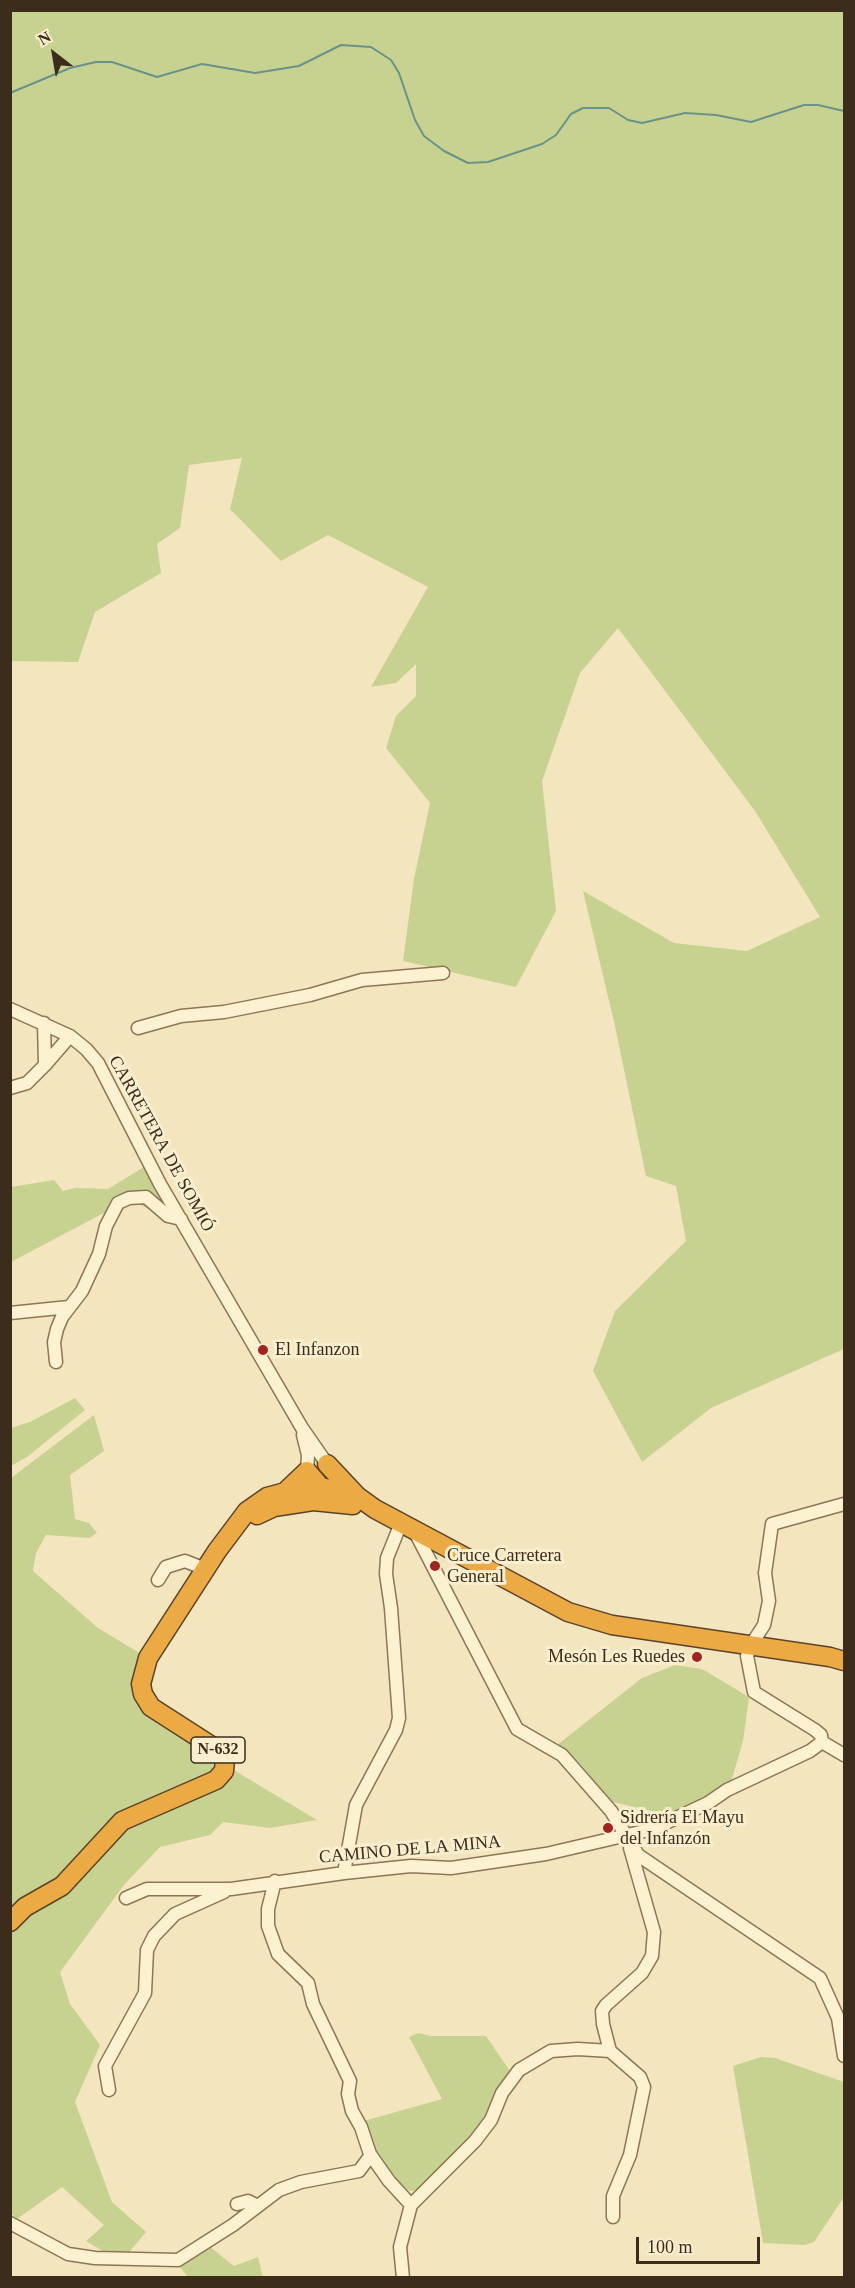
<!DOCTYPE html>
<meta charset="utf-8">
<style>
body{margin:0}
#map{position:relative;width:855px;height:2288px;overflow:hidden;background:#f3e5be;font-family:"Times New Roman",serif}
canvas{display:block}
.frame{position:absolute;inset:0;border:12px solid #3b2c1b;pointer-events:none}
.north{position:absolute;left:24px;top:24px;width:60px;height:60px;-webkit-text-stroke:4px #f9efcf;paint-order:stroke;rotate:329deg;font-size:16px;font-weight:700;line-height:24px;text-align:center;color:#3b2c1b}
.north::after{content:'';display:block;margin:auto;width:21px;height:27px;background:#3b2c1b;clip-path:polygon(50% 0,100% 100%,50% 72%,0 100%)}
.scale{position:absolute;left:636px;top:2237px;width:124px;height:27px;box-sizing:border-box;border:3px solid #3b2c1b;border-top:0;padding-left:8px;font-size:18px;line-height:21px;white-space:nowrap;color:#3b2c1b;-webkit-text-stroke:4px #f9efcf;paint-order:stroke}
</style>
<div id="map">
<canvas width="855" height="2288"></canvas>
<div class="frame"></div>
<div class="north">N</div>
<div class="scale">100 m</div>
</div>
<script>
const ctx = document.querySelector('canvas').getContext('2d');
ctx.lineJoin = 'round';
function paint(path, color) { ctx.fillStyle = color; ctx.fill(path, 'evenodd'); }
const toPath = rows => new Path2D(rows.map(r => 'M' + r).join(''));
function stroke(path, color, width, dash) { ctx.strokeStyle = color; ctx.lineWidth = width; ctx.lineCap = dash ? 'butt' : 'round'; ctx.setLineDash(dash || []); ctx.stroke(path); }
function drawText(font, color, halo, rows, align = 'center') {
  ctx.font = font + ' "Times New Roman",serif'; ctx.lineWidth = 6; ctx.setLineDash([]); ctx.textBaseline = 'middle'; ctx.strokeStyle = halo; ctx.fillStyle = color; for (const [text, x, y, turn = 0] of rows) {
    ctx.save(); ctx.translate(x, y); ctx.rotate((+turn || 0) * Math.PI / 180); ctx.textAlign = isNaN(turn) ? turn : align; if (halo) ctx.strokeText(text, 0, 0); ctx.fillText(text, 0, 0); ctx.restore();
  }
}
const green = toPath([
 [11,11,844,11,844,1349,711,1408,642,1462,593,1371,615,1311,686,1241,676,1186,646,1176,615,1026,583,891,674,943,747,951,820,917,755,811,618,628,580,673,542,781,556,911,516,987,403,961,414,879,430,803,386,748,396,716,416,696,416,664,396,683,371,687,428,587,328,535,281,561,230,509,242,458,189,465,180,528,157,544,161,573,95,612,78,662,11,661],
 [144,1167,168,1211,150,1210,135,1202,100,1215,11,1262,11,1187,54,1180,63,1191,75,1188,108,1189],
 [75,1398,85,1410,27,1457,11,1466,11,1428,30,1422],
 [94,1415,104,1451,70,1475,75,1519,89,1523,97,1533,89,1538,46,1535,36,1553,33,1571,98,1628,143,1655,151,1714,212,1757,317,1820,270,1828,223,1822,210,1835,160,1847,124,1885,60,1972,70,2004,100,2045,75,2102,112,2202,146,2232,121,2262,86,2241,104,2225,62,2187,17,2219,11,2213,11,1478],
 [675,1665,702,1669,749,1697,743,1741,731,1782,715,1794,679,1813,656,1812,613,1802,575,1758,557,1745,642,1678],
 [418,2033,431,2036,486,2036,510,2071,485,2120,419,2190,411,2191,402,2189,376,2152,364,2121,442,2099,409,2037],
 [761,2057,775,2058,844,2082,844,2197,814,2242,805,2245,763,2243,733,2066],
 [209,2246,234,2266,258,2257,263,2277,188,2277,178,2265]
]);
const stream = toPath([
 [10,93,70,68,96,62,112,62,157,77,202,64,255,73,299,66,341,45,371,47,391,60,399,73,415,120,424,136,444,151,468,163,488,162,542,144,556,135,571,114,583,108,609,108,628,120,642,123,685,113,716,115,751,122,804,105,818,105,844,111]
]);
const minor = toPath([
 [10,1009,70,1036,86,1049,98,1063,160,1184,302,1428,327,1464],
 [138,1028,181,1016,224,1012,310,995,362,980,443,973],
 [45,1065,70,1036],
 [10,1088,27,1083,45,1065,44,1023],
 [10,1313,69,1307],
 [56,1362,54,1342,57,1329,62,1317,82,1291,99,1254,106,1226,118,1203,129,1198,146,1197,168,1216,181,1219],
 [303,1435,308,1455,307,1471],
 [844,1504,772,1524,765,1573,769,1601,764,1625,751,1645,747,1656,754,1692,815,1730,821,1735,822,1742,844,1755],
 [414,1530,517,1729,562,1755,611,1811,638,1855,820,1978,838,2018,844,2056],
 [158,1580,166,1567,185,1561,205,1569],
 [344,1873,356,1805,396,1730,399,1718,391,1608,386,1574,387,1558,401,1523],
 [275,1881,268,1909,268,1926,278,1954,308,1983,313,2004,350,2081,348,2094,352,2111,361,2127,370,2154,389,2181,411,2205,400,2247,403,2278],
 [126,1898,147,1889,231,1889,344,1873,411,1866,451,1868,546,1854,653,1829,708,1803,727,1790,810,1751,822,1742],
 [610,2051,603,2024,602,2011,606,2005,642,1973,652,1956,654,1932,630,1848],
 [109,2090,105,2066,145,1993,147,1950,154,1936,175,1914,224,1892],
 [237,2204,248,2201,258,2206],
 [411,2205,475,2141,491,2120,502,2093,519,2070,551,2051,578,2049,610,2051,640,2077,644,2087,630,2155,613,2196,613,2217],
 [10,2223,68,2254,95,2258,178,2260,233,2225,279,2190,301,2182,359,2171,371,2155]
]);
const highway = toPath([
 [327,1464,357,1496,375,1509,568,1612,612,1625,830,1657,844,1661],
 [288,1489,307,1471,325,1492],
 [257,1515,274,1507,313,1501,353,1505],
 [10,1922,25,1907,62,1886,122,1821,216,1780,224,1771,225,1759,218,1750,151,1707,143,1694,141,1684,148,1658,217,1551,247,1511,267,1497,303,1487,317,1486,357,1496]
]);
const markers = [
 [263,1350,6,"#a3231e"],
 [435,1566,6,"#a3231e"],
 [697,1657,6,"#a3231e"],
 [608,1828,6,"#a3231e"]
];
const shields = [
 [218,1750,54]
];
const shieldNames = [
 ["N-632",218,1750]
];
const streetNames = [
 ["CARRETERA DE SOMIÓ",161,1144,61],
 ["CAMINO DE LA MINA",410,1850,-5]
];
const poiNames = [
 ["El Infanzon",275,1350],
 ["Cruce Carretera",447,1556],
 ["General",447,1577],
 ["Mesón Les Ruedes",685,1657,"right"],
 ["Sidrería El Mayu",620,1818],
 ["del Infanzón",620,1839]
];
paint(green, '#c7d291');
stroke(stream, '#68938a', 2);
stroke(minor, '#8d7555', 15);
stroke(highway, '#5a432a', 21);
stroke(minor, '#fcf2d2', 12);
stroke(highway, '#ecaa45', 18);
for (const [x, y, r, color] of markers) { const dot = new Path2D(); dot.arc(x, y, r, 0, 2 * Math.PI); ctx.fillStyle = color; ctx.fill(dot); stroke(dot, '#f9efcf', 2); }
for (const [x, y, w] of shields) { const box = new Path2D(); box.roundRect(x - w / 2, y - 13, w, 26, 4.5); ctx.fillStyle = '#f9efcf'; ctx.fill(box); stroke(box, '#3b2c1b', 1.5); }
drawText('bold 16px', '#3b2c1b', null, shieldNames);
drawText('18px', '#3b2c1b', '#f9efcf', streetNames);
drawText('18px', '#3b2c1b', '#f9efcf', poiNames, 'left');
</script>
